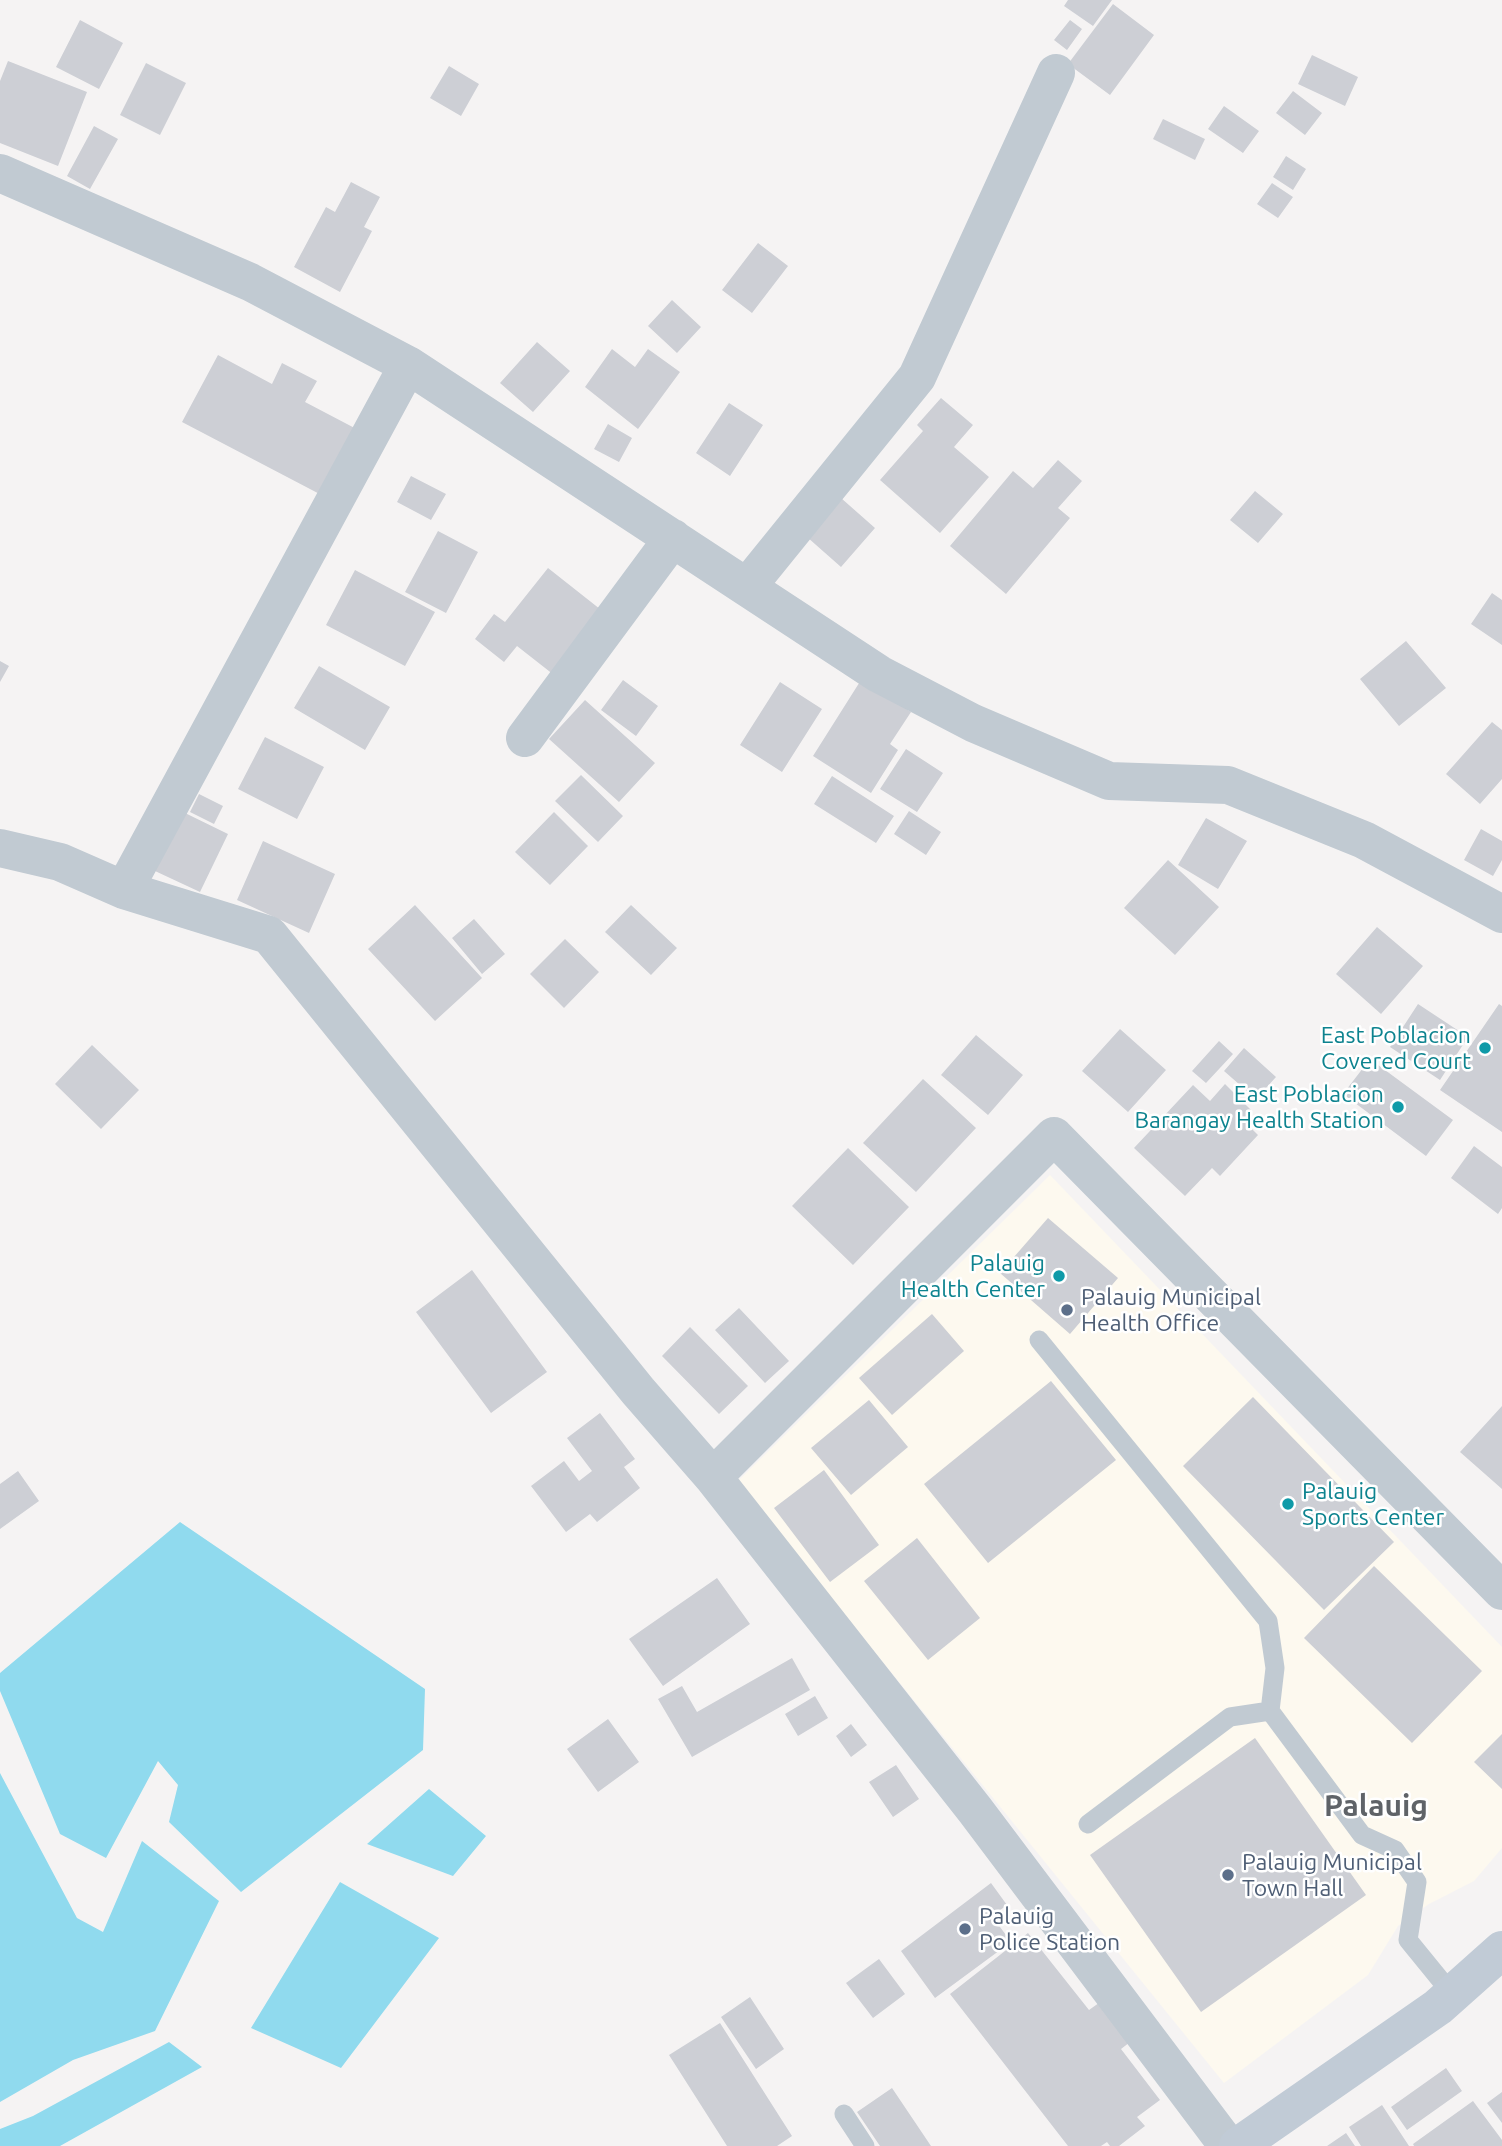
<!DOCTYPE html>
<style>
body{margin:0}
canvas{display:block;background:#f5f3f3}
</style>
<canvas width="1502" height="2146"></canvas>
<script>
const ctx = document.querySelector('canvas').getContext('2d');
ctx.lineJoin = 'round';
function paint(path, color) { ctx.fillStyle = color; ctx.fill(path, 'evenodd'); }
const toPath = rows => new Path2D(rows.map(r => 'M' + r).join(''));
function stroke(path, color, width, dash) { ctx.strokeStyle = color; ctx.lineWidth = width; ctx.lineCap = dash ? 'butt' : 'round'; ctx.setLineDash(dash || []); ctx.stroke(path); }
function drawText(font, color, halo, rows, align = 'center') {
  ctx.font = font + ' Ubuntu,sans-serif'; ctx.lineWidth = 5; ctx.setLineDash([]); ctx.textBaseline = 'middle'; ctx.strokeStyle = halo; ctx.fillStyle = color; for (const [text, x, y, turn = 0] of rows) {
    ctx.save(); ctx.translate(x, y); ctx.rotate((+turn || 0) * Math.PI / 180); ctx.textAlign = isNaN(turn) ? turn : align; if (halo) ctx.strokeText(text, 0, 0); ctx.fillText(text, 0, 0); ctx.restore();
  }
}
const commercial = toPath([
 [1050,1175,1502,1647,1502,1848,1474,1881,1429,1904,1398,1926,1368,1975,1224,2083,737,1482]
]);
const water = toPath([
 [180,1522,425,1689,423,1750,241,1892,169,1822,178,1785,158,1761,106,1858,60,1834,0,1691,0,1673],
 [0,1773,77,1918,103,1932,142,1841,219,1901,155,2031,73,2060,0,2102],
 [429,1789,486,1836,453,1876,367,1844],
 [340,1882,439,1938,341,2068,251,2028],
 [169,2042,202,2067,60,2146,0,2146,0,2129,33,2116]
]);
const building = toPath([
 [1068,0,1112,0,1093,26,1064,6],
 [1113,4,1154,35,1110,95,1068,64],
 [80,20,123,43,99,89,56,67],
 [1070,20,1082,29,1067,50,1054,40],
 [1312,55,1358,77,1345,106,1298,84],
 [8,61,87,92,58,166,0,143,0,81],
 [146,63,186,83,160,135,120,115],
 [449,66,479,84,461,116,430,98],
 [1293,91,1322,113,1305,135,1276,113],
 [1224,106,1259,131,1243,153,1208,129],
 [1163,119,1205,139,1195,160,1153,139],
 [94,126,118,139,90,189,67,176],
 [1286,156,1306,169,1293,190,1273,177],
 [351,182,380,197,364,227,372,231,340,292,294,267,326,207,335,212],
 [1272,183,1293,197,1278,218,1257,204],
 [758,243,788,266,752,313,722,290],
 [672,300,701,327,677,353,648,326],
 [537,342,570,371,533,412,500,383],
 [612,349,635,367,648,349,680,372,638,429,585,387],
 [218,355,272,384,282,363,317,381,305,402,366,434,331,500,182,422],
 [941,398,973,425,954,447,989,477,940,533,880,480,923,431,917,425],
 [729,403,763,425,730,476,696,453],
 [608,424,632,438,619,462,594,449],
 [1058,460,1082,481,1058,508,1070,518,1006,594,950,546,1013,471,1033,488],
 [411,476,446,494,431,520,397,502],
 [1255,491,1283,514,1258,543,1230,520],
 [841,498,875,528,841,567,807,537],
 [438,531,478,552,446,613,405,592],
 [548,568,605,613,554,675,517,646,504,662,475,639,494,614,505,622],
 [355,570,435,612,405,666,326,625],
 [1492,593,1502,600,1502,645,1471,624],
 [1406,641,1446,688,1399,726,1360,679],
 [0,661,9,666,0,682],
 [319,666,390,707,365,750,294,708],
 [623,680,658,706,636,736,601,710],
 [861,680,911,712,890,744,898,750,871,793,813,756],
 [780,682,822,709,782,772,740,745],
 [585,700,655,763,619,802,549,739],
 [1492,722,1502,730,1502,779,1480,804,1446,774],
 [265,737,324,767,297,819,238,789],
 [906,749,943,773,917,812,880,789],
 [581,775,623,816,598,842,555,801],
 [832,776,894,816,876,843,814,804],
 [199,794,223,806,214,824,190,812],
 [909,811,941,832,926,855,894,834],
 [183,812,228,834,200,892,155,871],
 [554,812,588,846,550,885,515,852],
 [1206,818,1247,841,1218,889,1178,865],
 [1481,829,1502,841,1502,860,1493,876,1464,860],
 [263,841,335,874,309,933,237,900],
 [1168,860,1219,907,1175,955,1124,908],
 [415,905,482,978,435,1021,368,949],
 [631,905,677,948,651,975,605,932],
 [474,919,505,954,482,974,452,938],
 [1377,927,1423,966,1381,1014,1336,974],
 [565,939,599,972,564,1008,530,974],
 [1418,1004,1468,1037,1440,1080,1390,1047],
 [1499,1004,1502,1006,1502,1132,1440,1090],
 [1120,1029,1166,1070,1128,1112,1082,1071],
 [976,1035,1023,1075,988,1115,941,1075],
 [1219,1041,1233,1054,1206,1083,1192,1071],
 [92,1045,139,1090,101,1129,55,1084],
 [1244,1048,1276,1077,1256,1099,1224,1071],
 [1370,1059,1453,1120,1426,1156,1343,1094],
 [923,1079,976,1128,916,1192,863,1143],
 [1225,1084,1252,1111,1243,1120,1258,1135,1220,1176,1212,1168,1185,1196,1134,1148,1193,1085,1210,1101],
 [1474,1146,1502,1167,1502,1208,1498,1214,1451,1178],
 [848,1148,909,1207,853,1265,792,1206],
 [1048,1218,1118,1278,1070,1334,1000,1273],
 [472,1270,547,1372,491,1413,416,1312],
 [739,1308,789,1361,765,1383,715,1330],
 [932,1314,964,1351,892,1415,859,1378],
 [690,1327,748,1386,719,1414,662,1356],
 [1051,1381,1116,1460,988,1563,924,1484],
 [1253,1397,1394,1542,1324,1610,1183,1466],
 [869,1400,908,1447,851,1495,811,1448],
 [1502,1406,1502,1489,1460,1452],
 [600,1413,635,1459,624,1467,640,1488,597,1522,590,1514,566,1532,531,1486,564,1461,579,1481,592,1471,567,1438],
 [824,1470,879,1545,830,1582,774,1508],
 [18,1471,39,1501,0,1529,0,1484],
 [917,1538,980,1618,928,1660,864,1581],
 [1374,1566,1482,1671,1412,1743,1304,1638],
 [717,1578,750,1624,663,1686,629,1639],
 [792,1658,810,1690,692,1757,658,1699,682,1686,697,1712],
 [815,1696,828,1718,798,1736,785,1714],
 [608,1719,639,1762,598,1792,567,1749],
 [851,1724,867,1745,851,1757,836,1736],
 [1502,1734,1502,1789,1474,1762],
 [1255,1738,1366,1895,1201,2012,1090,1855],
 [896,1765,919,1799,893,1817,869,1782],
 [991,1883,1007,1905,992,1916,1011,1942,935,1998,901,1951],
 [1028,1933,1089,2010,1103,2000,1134,2039,1121,2049,1160,2100,1137,2117,1145,2126,1119,2146,1110,2146,1107,2142,1101,2146,1068,2146,950,1994],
 [879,1959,905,1994,873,2018,846,1983],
 [750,1997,784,2049,756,2069,721,2017],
 [720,2023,792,2136,777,2146,727,2146,669,2055],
 [1446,2068,1462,2091,1407,2130,1391,2107],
 [892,2088,931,2146,880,2146,857,2112],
 [1502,2092,1502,2123,1487,2103],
 [1473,2101,1502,2140,1502,2146,1414,2146,1413,2144],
 [1382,2105,1409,2146,1361,2146,1349,2127],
 [1346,2133,1355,2146,1327,2146]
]);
const lane = toPath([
 [1039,1340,1268,1621,1275,1668,1270,1711],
 [1088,1824,1230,1717,1270,1711,1362,1835,1395,1850,1417,1882,1408,1940,1452,1994],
 [844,2114,865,2146]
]);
const street = toPath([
 [0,173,250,282,408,365,879,674,973,723,1109,781,1228,785,1364,840,1502,914],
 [747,587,917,377,1056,73],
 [525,738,673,538],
 [0,848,60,862,124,890,269,935,638,1391,713,1477,975,1810,1228,2146],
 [124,890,408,365],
 [713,1477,1054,1136,1502,1591]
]);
const secondary = toPath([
 [1238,2146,1438,2007,1502,1950]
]);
const markers = [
 [1485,1048,7,"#0f9aa8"],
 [1398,1107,7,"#0f9aa8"],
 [1059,1276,7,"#0f9aa8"],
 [1067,1310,7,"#5c6f8a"],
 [1288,1504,7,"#0f9aa8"],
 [1228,1875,7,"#5c6f8a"],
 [965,1929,7,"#5c6f8a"]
];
const cultureNames = [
 ["East Poblacion",1471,1035],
 ["Covered Court",1471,1061],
 ["East Poblacion",1384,1094],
 ["Barangay Health Station",1384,1120],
 ["Palauig",1045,1263],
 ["Health Center",1045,1289],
 ["Palauig",1302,1491,"left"],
 ["Sports Center",1302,1517,"left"]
];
const serviceNames = [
 ["Palauig Municipal",1081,1297],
 ["Health Office",1081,1323],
 ["Palauig Municipal",1242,1862],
 ["Town Hall",1242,1888],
 ["Palauig",979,1916],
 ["Police Station",979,1942]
];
const districtNames = [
 ["Palauig",1376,1806]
];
paint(commercial, '#fdf9ef');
paint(water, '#90daee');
paint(building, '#cdcfd5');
stroke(lane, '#c1cad2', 19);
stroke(street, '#c1cad2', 38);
stroke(secondary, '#c1cbd6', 38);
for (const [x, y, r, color] of markers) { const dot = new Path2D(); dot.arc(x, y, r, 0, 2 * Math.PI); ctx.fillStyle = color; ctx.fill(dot); stroke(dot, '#fff', 2.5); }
drawText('23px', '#0d838f', '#fff', cultureNames, 'right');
drawText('23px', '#4e5e75', '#fff', serviceNames, 'left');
drawText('bold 30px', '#5f6368', '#fff', districtNames);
</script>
